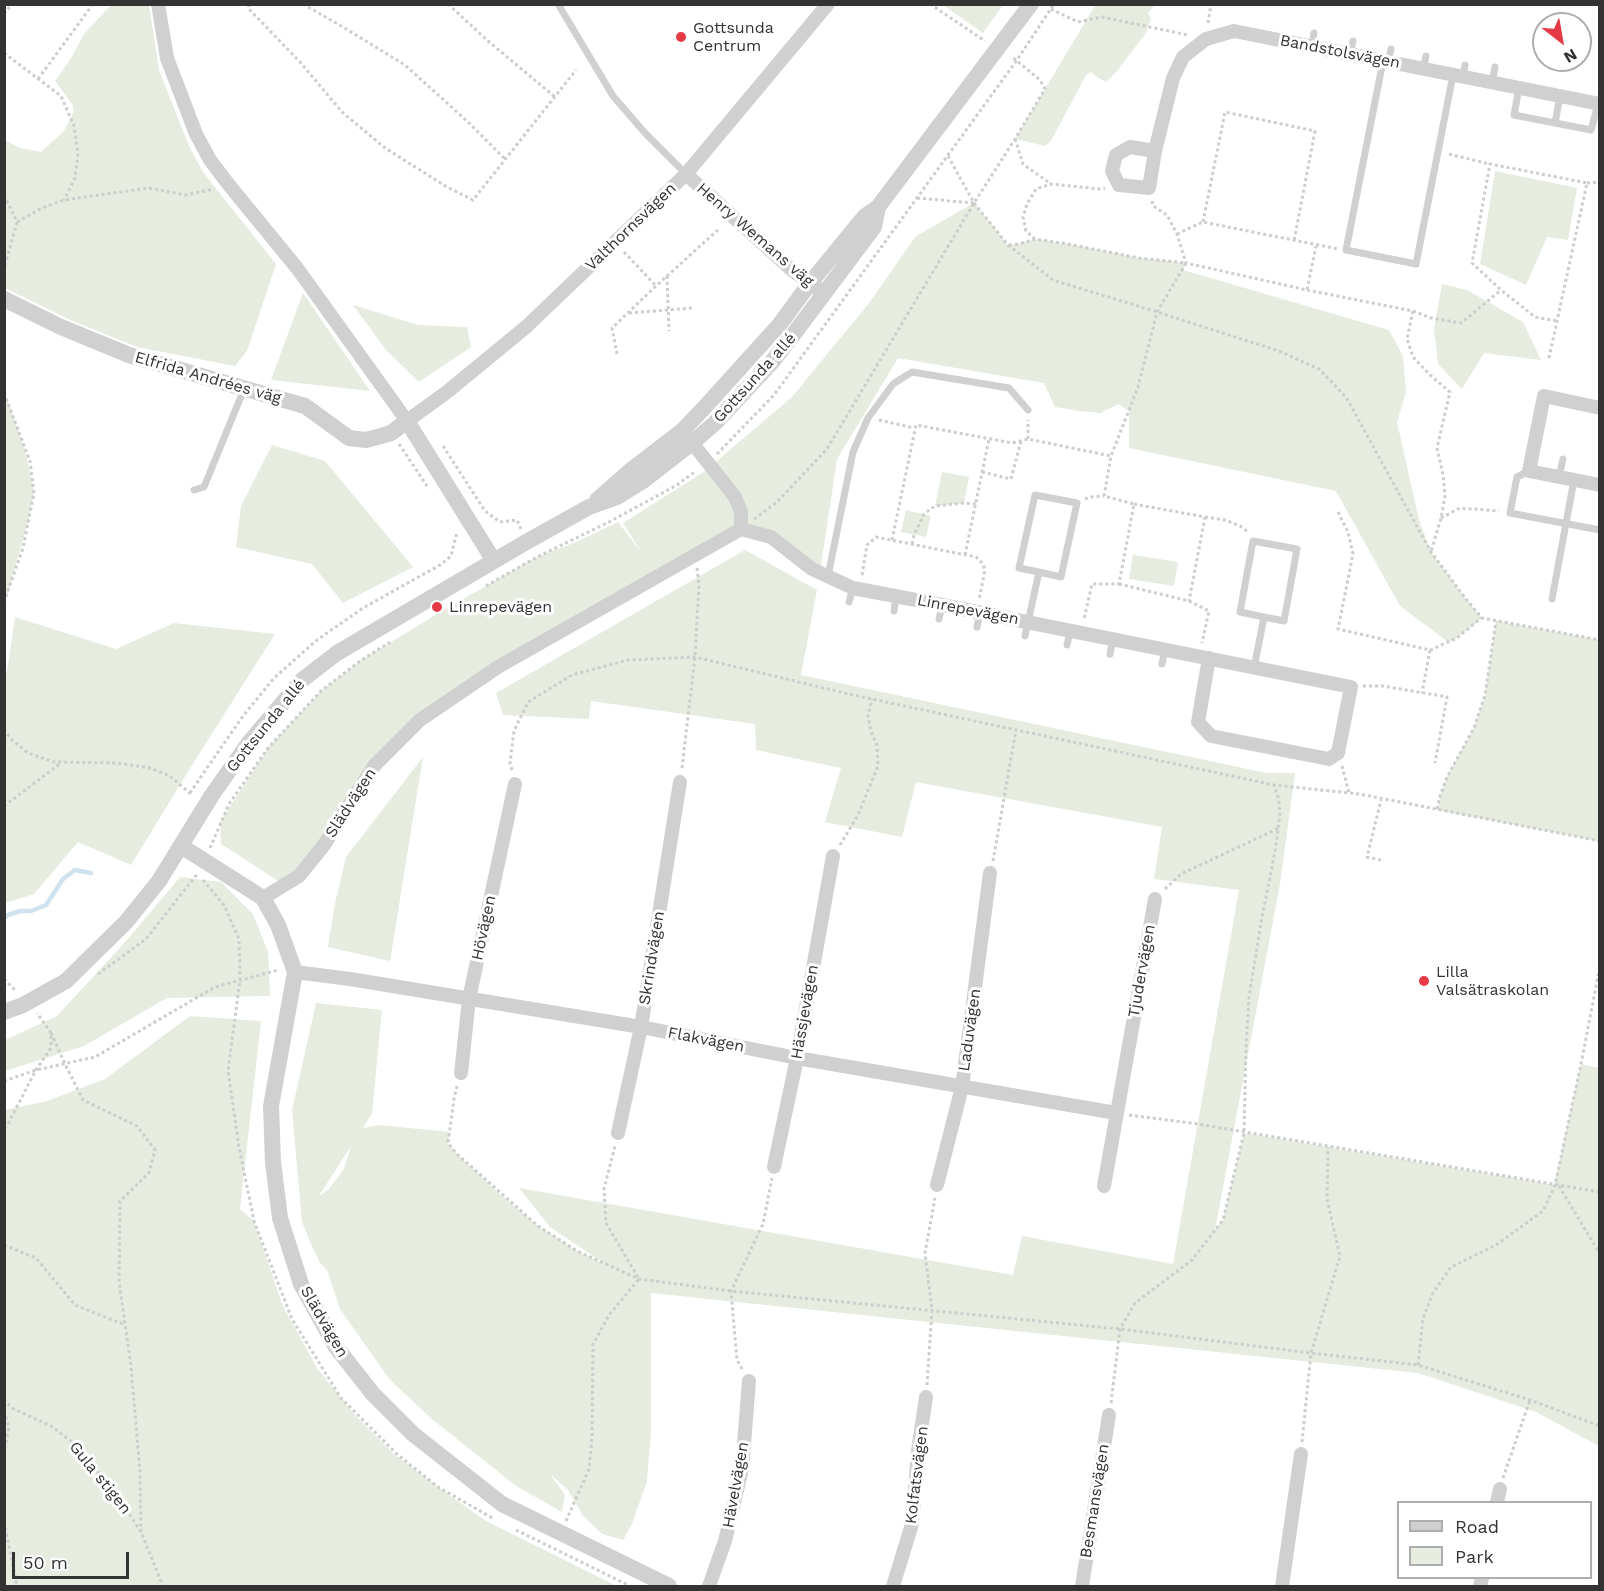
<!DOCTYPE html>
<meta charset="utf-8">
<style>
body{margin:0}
#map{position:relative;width:1604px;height:1591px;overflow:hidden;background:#fff;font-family:"Work Sans",sans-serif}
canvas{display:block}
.frame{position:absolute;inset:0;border:6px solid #333;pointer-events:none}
.legend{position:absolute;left:1397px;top:1501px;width:195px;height:78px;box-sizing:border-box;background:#fff;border:2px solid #adadad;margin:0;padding:8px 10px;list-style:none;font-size:18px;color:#333}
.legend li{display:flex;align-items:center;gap:12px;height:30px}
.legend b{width:30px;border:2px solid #adadad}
.north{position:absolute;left:1532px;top:12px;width:60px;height:60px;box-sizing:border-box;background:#fff;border:2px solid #adadad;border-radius:50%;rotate:149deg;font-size:16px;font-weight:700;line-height:24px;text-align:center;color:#333}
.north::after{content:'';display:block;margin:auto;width:21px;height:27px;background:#e63946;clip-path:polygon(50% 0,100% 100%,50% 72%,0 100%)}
.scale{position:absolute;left:12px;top:1552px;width:117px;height:27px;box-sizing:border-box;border:3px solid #333;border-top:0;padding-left:8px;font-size:18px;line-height:21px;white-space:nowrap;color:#333;-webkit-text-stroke:4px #fff;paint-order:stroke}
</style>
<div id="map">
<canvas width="1604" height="1591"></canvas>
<div class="frame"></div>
<ul class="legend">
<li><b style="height:8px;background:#d0d0d0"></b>Road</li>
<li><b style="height:16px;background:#e6ecdf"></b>Park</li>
</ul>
<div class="north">N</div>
<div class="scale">50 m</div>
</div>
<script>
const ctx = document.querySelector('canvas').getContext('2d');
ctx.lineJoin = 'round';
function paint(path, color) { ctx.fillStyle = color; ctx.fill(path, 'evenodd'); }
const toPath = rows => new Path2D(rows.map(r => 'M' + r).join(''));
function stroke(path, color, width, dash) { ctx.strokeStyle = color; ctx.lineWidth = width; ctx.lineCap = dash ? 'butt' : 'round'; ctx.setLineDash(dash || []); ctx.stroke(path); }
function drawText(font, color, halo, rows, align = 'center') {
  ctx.font = font + ' "Work Sans",sans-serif'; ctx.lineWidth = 6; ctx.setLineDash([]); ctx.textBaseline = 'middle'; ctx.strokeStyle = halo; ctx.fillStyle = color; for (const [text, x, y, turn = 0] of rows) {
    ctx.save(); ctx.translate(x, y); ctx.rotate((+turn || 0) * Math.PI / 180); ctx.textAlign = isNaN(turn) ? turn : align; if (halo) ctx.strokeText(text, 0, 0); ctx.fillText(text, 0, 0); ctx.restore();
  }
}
const green = toPath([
 [1096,4,1155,5,1148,13,1151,18,1146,33,1117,71,1106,82,1097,77,1091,72,1086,75,1051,141,1045,146,1015,139],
 [111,5,149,5,159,70,189,146,203,172,276,264,247,351,235,366,137,347,68,319,5,288,5,140,20,148,41,152,64,131,74,111,72,104,55,81,70,60,84,34],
 [943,5,1003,4,1003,5,983,33],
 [1495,171,1577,188,1568,240,1547,237,1526,285,1480,264],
 [974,203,1008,245,1019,244,1035,239,1068,244,1139,258,1186,263,1183,270,1389,330,1403,356,1406,392,1397,422,1419,520,1431,552,1466,599,1482,618,1457,638,1448,642,1400,606,1336,491,1129,448,1129,411,1118,404,1101,413,1079,411,1055,407,1044,383,898,358,837,459,820,572,771,537,741,529,420,720,374,766,299,876,280,882,221,844,220,822,268,748,321,691,360,661,442,611,537,557,576,542,618,522,642,553,623,523,705,471,792,397,869,303,916,236],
 [1442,284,1467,290,1523,322,1541,360,1484,353,1462,389,1438,364,1434,329],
 [303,293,370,391,271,380],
 [353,305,418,325,467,327,471,347,419,382,386,350],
 [4,391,25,449,34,493,27,526,5,602],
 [272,445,325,461,413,567,343,603,312,564,236,547,241,506],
 [942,472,969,477,964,503,935,506],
 [906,510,931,516,926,537,901,532],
 [745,550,817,590,801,675,1267,773,1295,773,1280,884,1215,1230,1223,1220,1244,1133,1554,1185,1581,1064,1599,1068,1599,1446,1536,1412,1418,1373,651,1293,651,1432,647,1481,632,1524,623,1540,602,1534,583,1516,568,1490,550,1474,565,1495,562,1512,516,1486,433,1420,390,1380,340,1309,327,1270,320,1263,311,1244,302,1222,292,1110,316,1003,382,1010,372,1113,363,1128,379,1125,450,1132,448,1143,457,1154,501,1195,538,1226,577,1251,605,1264,550,1227,519,1188,1013,1275,1022,1236,1173,1264,1239,890,1154,879,1162,827,916,782,902,837,825,822,841,768,756,750,755,724,591,701,589,719,503,715,496,693],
 [351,1146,344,1169,329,1189,319,1196],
 [1133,555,1178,562,1174,586,1129,579],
 [15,617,116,649,174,623,275,634,189,770,131,865,78,842,34,894,5,903,4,677,7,671],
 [1496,621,1599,640,1599,841,1437,810,1440,796,1447,777,1474,728,1485,695],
 [423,757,390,961,328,947,335,903,346,857],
 [180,877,221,882,253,914,268,952,270,996,167,998,84,1046,5,1071,5,1040,57,1016,127,940],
 [190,1016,261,1021,240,1209,254,1221,282,1304,317,1368,354,1414,394,1454,438,1487,486,1521,617,1586,5,1586,5,1110,47,1101,105,1079]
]);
const stream = toPath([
 [4,918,8,915,20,911,31,911,46,905,63,879,75,870,91,873]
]);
const path = toPath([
 [249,4,248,8,300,62,342,112,385,148,447,187,473,200,576,70],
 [303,4,343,27,405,65,467,121,505,159],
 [448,4,488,41,555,97],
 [930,4,985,41],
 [1051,9,1078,22,1102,17,1188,35],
 [4,14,12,4],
 [1208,23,1211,4],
 [4,53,61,96,74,126,78,153,75,178,64,200],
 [38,79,93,4],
 [1015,139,1023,164,1051,184],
 [1449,154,1489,164],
 [1587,183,1600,182],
 [4,195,17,222,4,269],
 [917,198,974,203,948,156],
 [1152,201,1153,206,1167,215,1177,234,1186,263,1307,290,1316,246],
 [974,203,1008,245,1053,280,1157,312,1279,351,1319,369,1346,397,1431,552,1466,599,1482,618,1600,640],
 [17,222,42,208,64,200,149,188,186,195,214,189],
 [1203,222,1225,112,1315,131,1294,241],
 [1177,234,1203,222,1338,249],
 [1035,239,1026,231,1023,217,1027,204,1036,189,1051,184,1100,189,1105,188],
 [1009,245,1019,244,1035,239,1068,244,1139,258,1186,263,1157,312,1138,387,1111,456,1104,496,1134,504,1119,584,1092,584,1084,619],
 [624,252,656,286],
 [667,276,669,331],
 [1307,290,1413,311,1431,318,1461,323,1501,290],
 [1413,311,1407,339,1413,357,1430,375,1450,392,1437,448,1443,475,1445,496,1441,518,1431,552],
 [629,313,693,308],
 [617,354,612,328,656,286,720,228],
 [1549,358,1587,183,1490,164,1472,263,1501,290,1535,317,1557,321],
 [4,393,30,461,34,493,23,548,4,602],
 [879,420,914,428],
 [1028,439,1028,420],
 [399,444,427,486],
 [443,446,485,511,500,522,517,520,521,529],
 [717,454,774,395,1017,60,1054,4],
 [982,472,1011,479,1021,441],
 [1085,499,1090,497,1104,496],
 [1134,504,1205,517,1189,601],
 [1338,512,1348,532,1353,554,1338,629,1430,650,1422,693],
 [1205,517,1225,520,1240,526,1248,532],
 [1441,518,1460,508,1499,511],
 [754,519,777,502,827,449,974,203,1015,139,1045,89,1040,80,1011,56],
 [892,540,916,425,1012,443,1028,439,1111,456],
 [912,544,914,535,924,514,935,506,964,503,976,504],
 [965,555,989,439],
 [862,575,867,545,876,537,976,557,983,564,985,570,979,600],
 [1119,584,1189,601,1209,611,1202,643],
 [486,586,537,557,609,522,677,485,696,471],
 [1430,650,1457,638,1481,618],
 [1363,686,1382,686,1447,697,1435,763],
 [4,729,12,740,28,753,54,762,117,763,150,768,170,776,192,795],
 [1342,766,1349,793],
 [682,768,695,657,699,585,697,568],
 [512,770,510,763,514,731,528,702,572,675,628,660,695,657,853,695,1274,785,1359,794,1600,841],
 [190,793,209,765,243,716,274,678,317,640,363,608,440,565,451,556,457,532],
 [4,806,61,763],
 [1437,809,1440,796,1447,777,1474,728,1485,695,1496,621],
 [840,845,858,815,878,766,877,745,871,732,868,716,872,699],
 [210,848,229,804,268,748,321,691,360,661,390,642],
 [1381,860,1367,857,1381,800],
 [993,861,1016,730],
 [203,880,224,905,239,939,240,980,228,1071,239,1147,254,1221,292,1319,341,1398,398,1455,438,1487,494,1519],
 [1165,889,1181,874,1279,828],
 [98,974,146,939,198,873],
 [4,979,16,991],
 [51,1033,65,1064,83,1100,137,1126,155,1150,149,1173,120,1201,119,1282,131,1366,140,1473,141,1532],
 [4,1081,36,1070,95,1057,215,987,278,970],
 [457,1086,454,1099,448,1143,457,1154,538,1226,577,1251,639,1279,731,1291,1120,1329,1311,1353,1418,1365,1530,1400,1600,1426],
 [1129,1115,1198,1124,1600,1192],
 [4,1128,8,1124,36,1070,51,1048,51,1033,37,1013],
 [1559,1186,1600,1254],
 [4,1245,36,1258,75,1305,125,1325],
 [1418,1365,1423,1318,1433,1293,1451,1267,1496,1245,1543,1211,1555,1185,1581,1064,1600,966],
 [742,1369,737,1360,731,1291,763,1224,772,1178],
 [927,1385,932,1310,925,1253,935,1198],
 [4,1399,12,1408,51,1426,76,1445,125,1507,141,1532,163,1586],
 [1111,1403,1120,1329,1135,1303,1192,1260,1223,1220,1244,1133,1246,1050,1249,997,1261,923,1276,846,1280,812,1278,797,1274,785],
 [4,1411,9,1427,4,1453],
 [1302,1442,1311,1353,1340,1256,1327,1199,1328,1147],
 [1503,1478,1530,1400],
 [566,1521,589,1469,592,1438,593,1344,609,1315,639,1279,606,1223,604,1189,615,1146],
 [4,1522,17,1586],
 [516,1530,630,1586]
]);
const service = toPath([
 [558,4,613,96,645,133,686,174],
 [1312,47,1314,33],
 [1350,54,1353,41],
 [1383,61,1346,250,1416,264,1453,75],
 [1388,62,1391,49],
 [1423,69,1426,56],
 [1463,77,1465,65],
 [1492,83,1495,67],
 [1519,88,1514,115,1591,130,1598,104],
 [1555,123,1560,96],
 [1529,471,1517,477,1510,513,1600,530],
 [1559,477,1563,459],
 [194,490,204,487,244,389],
 [828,576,853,452,868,418,893,384,912,372,1009,388,1028,410],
 [1552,599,1574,480],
 [849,602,853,588],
 [894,611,896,596],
 [939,619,942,605],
 [977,627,980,612],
 [1025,636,1039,572,1061,577,1077,503,1035,495,1019,568,1039,572],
 [1067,645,1070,631],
 [1110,654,1113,639],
 [1162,664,1165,650],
 [1254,668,1264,617,1284,621,1297,549,1253,541,1240,612,1264,617]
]);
const minor = toPath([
 [158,4,167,58,196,134,210,160,229,185,297,268,407,421,447,392,526,327,686,174,828,4],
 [1155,151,1130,147,1116,155,1112,171,1119,185,1149,188,1155,151,1173,78,1183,57,1206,39,1234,31,1600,104],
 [686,174,792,270,825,294],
 [1600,408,1544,396,1529,471,1600,485],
 [686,435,735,497,741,512,741,529],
 [263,898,299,876,324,845,374,766,420,720,498,667,741,529,771,537,812,569,853,588,942,605,1351,687,1338,753,1329,759,1211,736,1198,722,1209,658],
 [295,972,350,979,641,1027,797,1058,1116,1113],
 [461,1073,469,999,515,784],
 [618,1133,641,1027,680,782],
 [774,1167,797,1058,833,856],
 [937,1185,962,1087,990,873],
 [1104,1186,1155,899],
 [1497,1502,1500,1489],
 [709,1586,725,1541,742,1469,749,1381],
 [893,1586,912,1524,918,1451,926,1397],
 [1082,1586,1109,1415],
 [1282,1586,1301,1454],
 [1480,1586,1482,1578]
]);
const tertiary = toPath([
 [4,299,61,327,129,355,305,406,349,438,366,440,381,436,391,433,407,421,494,561],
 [597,500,631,470,683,430,703,409,780,324,810,283,865,216,878,207,1031,4],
 [181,846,263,898,278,925,295,972,271,1106,273,1162,280,1218,301,1284,336,1347,373,1394,413,1434,502,1504,669,1586],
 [66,981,126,922,159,881,212,795,248,744,302,680,337,653,528,541,589,507,617,497,643,481,692,443,715,423,772,362,793,335,874,227,878,207]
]);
const tertiaryBridge = toPath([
 [4,1012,23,1005,66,981]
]);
const markers = [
 [681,37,6,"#e63946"],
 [437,607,6,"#e63946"],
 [1424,981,6,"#e63946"]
];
const poiNames = [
 ["Gottsunda",693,28],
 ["Centrum",693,46],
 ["Linrepevägen",449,607],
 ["Lilla",1436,972],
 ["Valsätraskolan",1436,990]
];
const streetNames = [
 ["Bandstolsvägen",1340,52,11],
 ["Valthornsvägen",631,227,-44],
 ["Henry Wemans väg",755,235,41],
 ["Elfrida Andrées väg",208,378,16],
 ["Gottsunda allé",755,378,-48],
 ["Linrepevägen",968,610,11],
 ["Gottsunda allé",266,726,-51],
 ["Slädvägen",351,803,-57],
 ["Hövägen",484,928,-78],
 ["Skrindvägen",652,958,-81],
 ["Tjudervägen",1142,971,-80],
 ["Hässjevägen",805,1012,-80],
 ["Laduvägen",970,1030,-82],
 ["Flakvägen",706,1040,11],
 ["Slädvägen",324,1322,60],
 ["Kolfatsvägen",917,1475,-83],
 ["Gula stigen",100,1478,51],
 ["Hävelvägen",736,1485,-80],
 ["Besmansvägen",1095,1501,-81]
];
paint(green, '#e6ecdf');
stroke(stream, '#cfe2ee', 4.5);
stroke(path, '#cdcdcd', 3, [3, 3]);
stroke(service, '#d0d0d0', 7);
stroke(minor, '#d0d0d0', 14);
stroke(tertiary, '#d0d0d0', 16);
stroke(tertiaryBridge, '#d0d0d0', 16);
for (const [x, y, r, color] of markers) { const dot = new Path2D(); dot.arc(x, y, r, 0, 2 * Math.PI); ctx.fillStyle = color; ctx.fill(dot); stroke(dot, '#fff', 2); }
drawText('16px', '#333', '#fff', poiNames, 'left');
drawText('16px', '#333', '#fff', streetNames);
</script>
